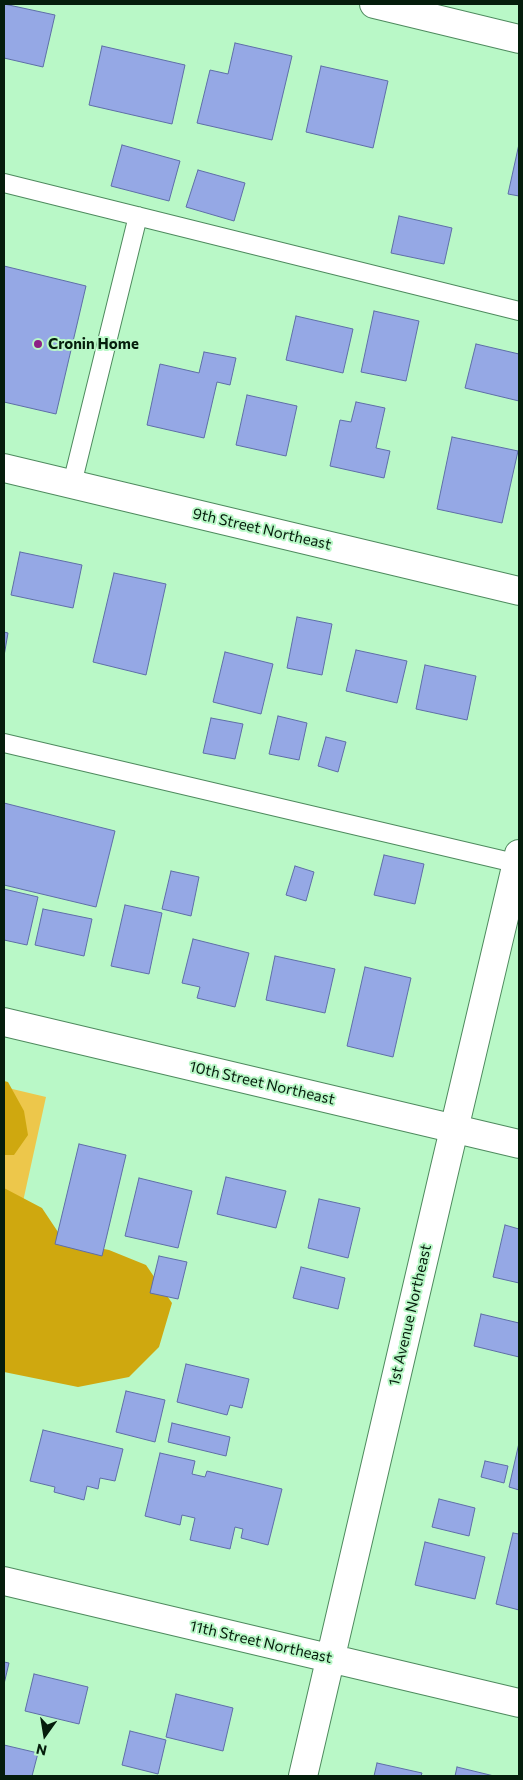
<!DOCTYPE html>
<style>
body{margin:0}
#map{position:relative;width:523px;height:1780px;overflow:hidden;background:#b9f8c7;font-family:Commissioner,sans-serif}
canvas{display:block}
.frame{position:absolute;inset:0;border:5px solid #051d0c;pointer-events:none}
.north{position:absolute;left:20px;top:1710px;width:50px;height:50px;-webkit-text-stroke:4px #b9f8c7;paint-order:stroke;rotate:193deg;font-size:14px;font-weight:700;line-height:20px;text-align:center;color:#051d0c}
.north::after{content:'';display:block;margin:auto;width:18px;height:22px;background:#051d0c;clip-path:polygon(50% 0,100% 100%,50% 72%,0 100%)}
</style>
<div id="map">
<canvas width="523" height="1780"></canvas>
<div class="frame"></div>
<div class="north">N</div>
</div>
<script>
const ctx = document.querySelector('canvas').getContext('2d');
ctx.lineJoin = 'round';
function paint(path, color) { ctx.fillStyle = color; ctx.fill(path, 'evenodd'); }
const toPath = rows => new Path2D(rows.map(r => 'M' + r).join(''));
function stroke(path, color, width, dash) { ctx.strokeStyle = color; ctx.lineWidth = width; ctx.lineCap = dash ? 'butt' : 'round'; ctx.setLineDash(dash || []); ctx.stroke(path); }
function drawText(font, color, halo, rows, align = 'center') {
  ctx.font = font + ' Commissioner,sans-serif'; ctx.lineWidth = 4; ctx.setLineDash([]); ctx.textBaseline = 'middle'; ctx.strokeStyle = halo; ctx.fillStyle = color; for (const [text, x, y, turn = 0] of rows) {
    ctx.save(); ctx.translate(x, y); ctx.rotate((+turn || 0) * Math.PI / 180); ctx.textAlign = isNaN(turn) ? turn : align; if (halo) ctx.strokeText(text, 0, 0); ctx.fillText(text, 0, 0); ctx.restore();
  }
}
const green = toPath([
 [4,1087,46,1097,4,1288]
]);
const forest = toPath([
 [4,1081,8,1082,24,1111,28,1135,14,1155,4,1155],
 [4,1188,42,1208,64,1241,109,1250,146,1265,172,1303,159,1347,129,1377,78,1387,4,1372]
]);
const building = toPath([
 [4,4,55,15,43,67,4,58,4,4],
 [235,43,292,56,272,140,197,123,210,70,228,74,235,43],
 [102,46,185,65,172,124,89,105,102,46],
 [321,66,388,81,373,148,306,132,321,66],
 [519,144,519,196,508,194,519,144],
 [122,145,180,161,169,201,111,186,122,145],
 [198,170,245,183,234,221,186,207,198,170],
 [399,216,452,228,444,264,391,253,399,216],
 [4,266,86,286,56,414,4,402,4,266],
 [374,311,419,321,406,381,361,372,374,311],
 [296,316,353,329,343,373,286,360,296,316],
 [476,344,519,354,519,401,465,388,476,344],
 [204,352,236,358,230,385,217,382,204,438,147,425,160,364,199,373,204,352],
 [247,395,297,406,286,456,236,445,247,395],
 [356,402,385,408,376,448,390,451,384,478,330,466,340,420,351,422,356,402],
 [452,437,518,451,502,523,437,509,452,437],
 [20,552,82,565,73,608,11,595,20,552],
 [114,573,166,584,146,675,93,662,114,573],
 [297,617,332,624,322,675,287,668,297,617],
 [4,632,8,633,4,656,4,632],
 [356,650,407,661,397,703,346,691,356,650],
 [225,652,273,664,261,714,213,702,225,652],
 [425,665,476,676,467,720,416,709,425,665],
 [278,716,307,723,299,760,269,754,278,716],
 [211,718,243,724,235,759,203,753,211,718],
 [326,737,346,742,338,772,318,766,326,737],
 [4,803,115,831,96,907,4,885,4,803],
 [384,855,424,864,415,904,374,895,384,855],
 [295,866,314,872,306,901,286,895,295,866],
 [171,871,199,877,191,916,162,909,171,871],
 [4,889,38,897,27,945,4,940,4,889],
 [125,905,162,913,149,974,111,966,125,905],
 [43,909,92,919,84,956,35,945,43,909],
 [193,939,249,953,235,1007,197,998,200,987,182,983,193,939],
 [275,956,335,969,325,1013,266,1000,275,956],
 [365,967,411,978,393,1057,347,1046,365,967],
 [79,1144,126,1155,102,1256,55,1244,79,1144],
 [226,1177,286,1191,276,1228,217,1214,226,1177],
 [139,1178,192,1191,178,1248,125,1236,139,1178],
 [319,1199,360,1208,348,1258,308,1248,319,1199],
 [505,1225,519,1229,519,1283,493,1277,505,1225],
 [159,1256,187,1262,178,1299,150,1293,159,1256],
 [301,1267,345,1278,338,1309,293,1298,301,1267],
 [481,1314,519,1323,519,1357,474,1346,481,1314],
 [186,1364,249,1379,242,1408,230,1405,227,1415,177,1402,186,1364],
 [126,1391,165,1400,155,1442,116,1432,126,1391],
 [172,1423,230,1437,226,1456,168,1442,172,1423],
 [43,1430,123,1449,115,1481,100,1478,98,1489,87,1486,84,1500,54,1492,55,1487,30,1481,43,1430],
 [519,1443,519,1490,509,1487,519,1443],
 [160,1453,195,1461,192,1474,205,1477,207,1471,282,1489,268,1545,241,1538,243,1529,235,1527,230,1549,190,1540,195,1518,182,1515,180,1525,145,1516,160,1453],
 [485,1461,508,1466,504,1483,481,1477,485,1461],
 [439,1499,475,1508,469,1536,432,1527,439,1499],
 [513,1533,519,1534,519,1610,496,1604,513,1533],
 [425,1542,485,1557,475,1599,415,1585,425,1542],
 [4,1662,9,1663,4,1684,4,1662],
 [34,1674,88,1687,79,1724,25,1711,34,1674],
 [176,1694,233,1708,223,1751,166,1737,176,1694],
 [130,1731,166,1740,158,1774,122,1765,130,1731],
 [4,1745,38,1753,32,1776,4,1776,4,1745],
 [377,1763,422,1773,421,1776,374,1776,377,1763],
 [457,1767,494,1776,455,1776,457,1767]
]);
const lane = toPath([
 [4,183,519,311],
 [72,484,138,216],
 [4,743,519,864]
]);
const street = toPath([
 [374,4,519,39],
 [4,468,519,591],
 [4,1581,519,1703],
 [303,1776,443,1176,519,854]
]);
const secondary = toPath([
 [4,1022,519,1144]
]);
const markers = [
 [38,344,5,"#8d2185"]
];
const poiNames = [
 ["Cronin Home",48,344]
];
const streetNames = [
 ["9th Street Northeast",262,529,13],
 ["10th Street Northeast",262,1083,13],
 ["1st Avenue Northeast",410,1315,-77],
 ["11th Street Northeast",261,1642,13]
];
paint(green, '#edc74b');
paint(forest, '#cfa80f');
paint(building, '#95a8e5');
stroke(building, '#5e6ea7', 1);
stroke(lane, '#4e8a5e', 20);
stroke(street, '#4e8a5e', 30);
stroke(secondary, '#4e8a5e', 30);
stroke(lane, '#fff', 18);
stroke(street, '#fff', 28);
stroke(secondary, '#fff', 28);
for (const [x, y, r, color] of markers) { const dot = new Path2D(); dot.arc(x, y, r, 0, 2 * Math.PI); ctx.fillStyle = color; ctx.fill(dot); stroke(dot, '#b9f8c7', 2); }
drawText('bold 15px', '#051d0c', '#b9f8c7', poiNames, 'left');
drawText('15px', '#051d0c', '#b9f8c7', streetNames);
</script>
